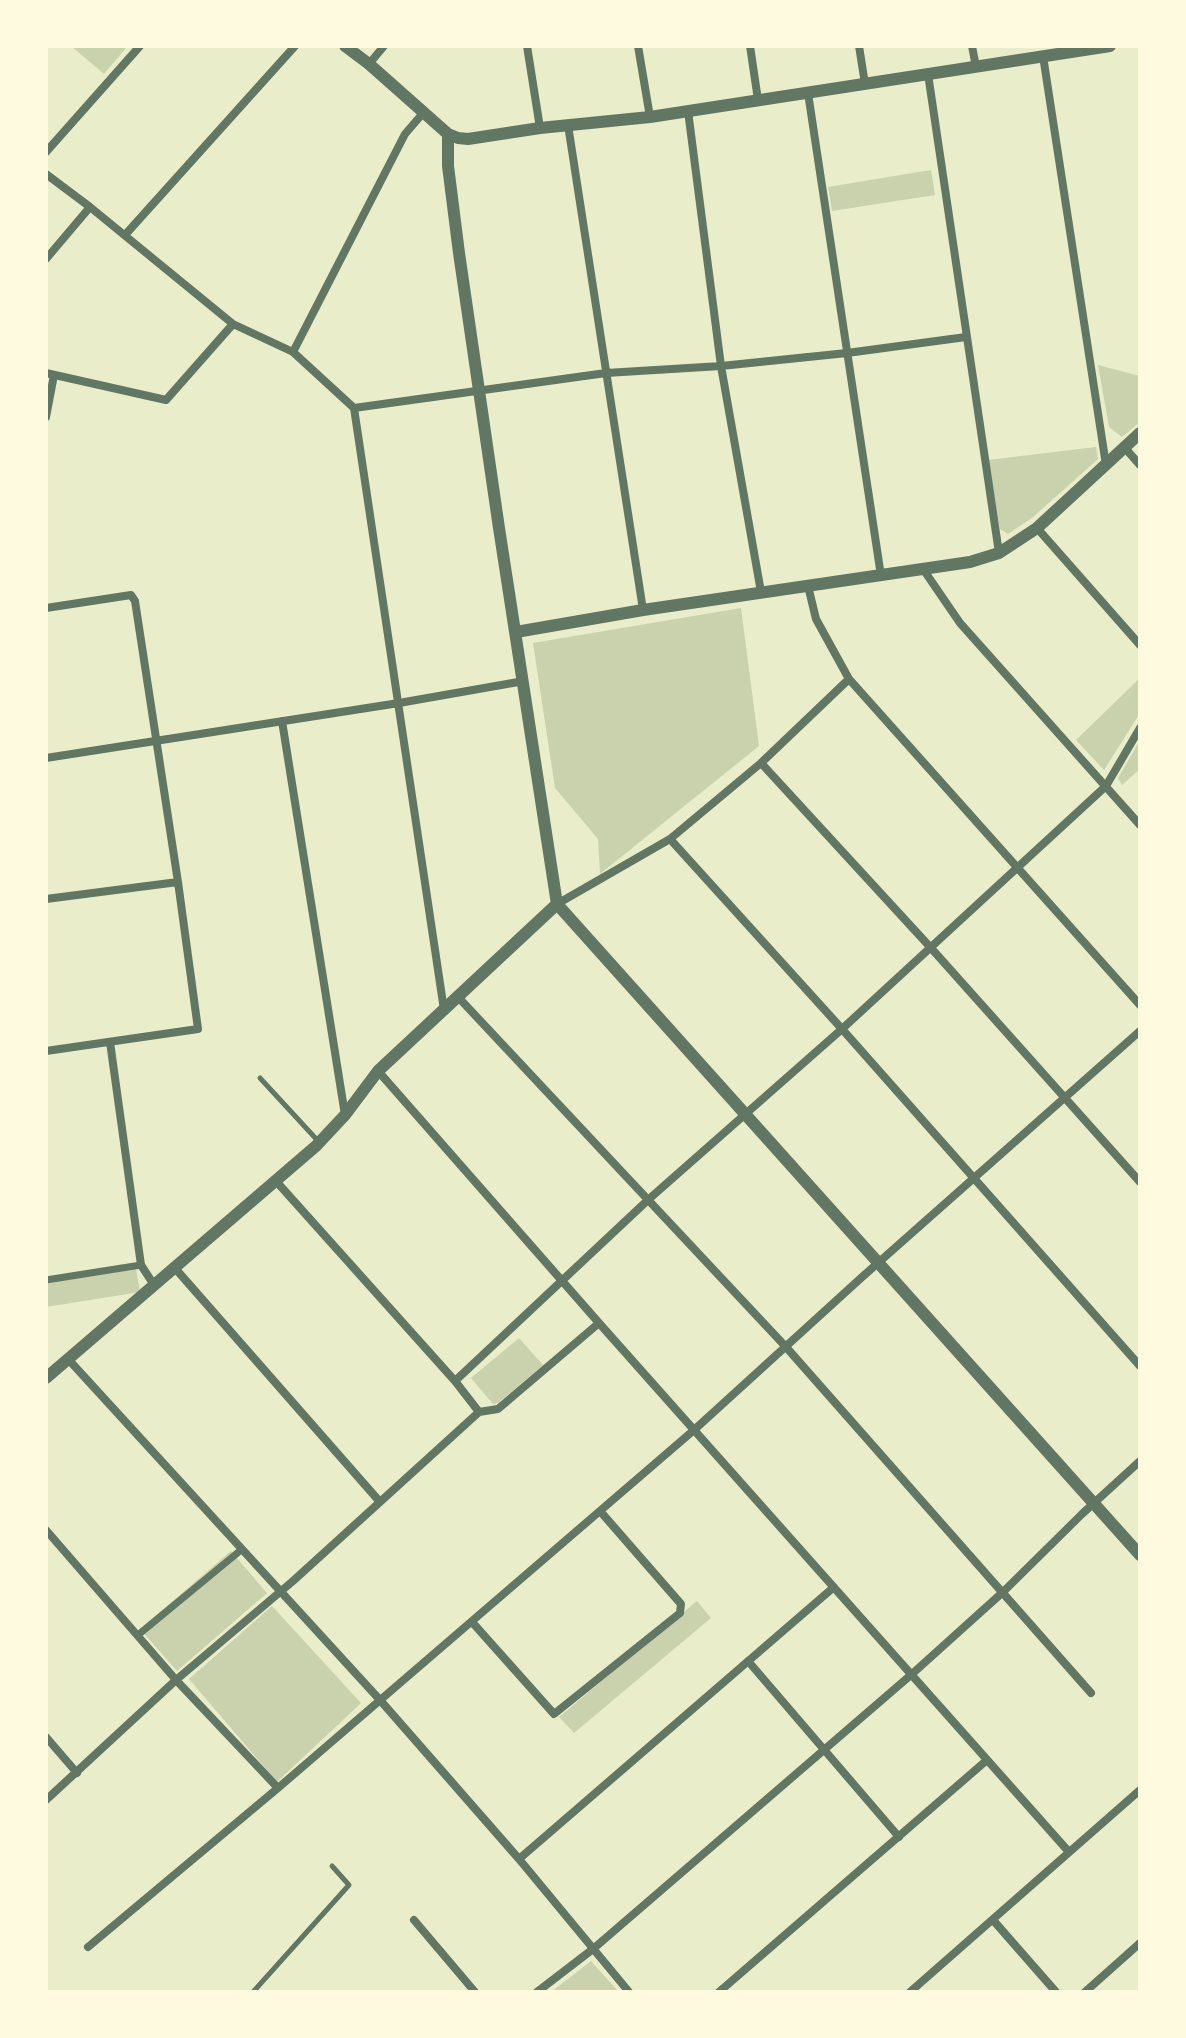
<!DOCTYPE html>
<style>
body{margin:0}
#map{position:relative;width:1186px;height:2038px;overflow:hidden;background:#e9edc9;font-family:Cabin,sans-serif}
canvas{display:block}
.frame{position:absolute;inset:0;border:48px solid #fefae0;pointer-events:none}
</style>
<div id="map">
<canvas width="1186" height="2038"></canvas>
<div class="frame"></div>
</div>
<script>
const ctx = document.querySelector('canvas').getContext('2d');
ctx.lineJoin = 'round';
function paint(path, color) { ctx.fillStyle = color; ctx.fill(path, 'evenodd'); }
const toPath = rows => new Path2D(rows.map(r => 'M' + r).join(''));
function stroke(path, color, width, dash) { ctx.strokeStyle = color; ctx.lineWidth = width; ctx.lineCap = dash ? 'butt' : 'round'; ctx.setLineDash(dash || []); ctx.stroke(path); }
const green = toPath([
 [71,46,126,46,126,48,104,74],
 [931,170,935,195,832,211,828,187],
 [1098,365,1140,376,1140,422,1122,437,1109,427],
 [1096,447,1098,459,1032,518,1008,534,1000,529,988,460],
 [741,608,759,746,600,874,598,839,555,788,533,643],
 [1140,678,1140,713,1104,770,1076,740],
 [1140,740,1140,769,1122,785,1118,778],
 [136,1269,140,1292,46,1307,46,1283],
 [519,1338,543,1365,498,1403,493,1404,471,1378],
 [231,1551,267,1593,177,1671,140,1629],
 [697,1601,711,1618,574,1733,559,1717],
 [272,1606,361,1703,277,1782,189,1679],
 [591,1961,618,1991,551,1992]
]);
const service = toPath([
 [260,1078,319,1142],
 [253,1992,349,1885,332,1866]
]);
const pedestrian = toPath([
 [46,1280,141,1265],
 [138,1635,241,1550]
]);
const minor = toPath([
 [527,46,540,128],
 [638,46,650,117],
 [750,46,758,100],
 [859,46,865,84],
 [972,46,976,67],
 [1043,56,1106,465],
 [369,64,384,46],
 [928,74,999,553],
 [808,93,881,576],
 [688,111,721,366,761,592],
 [568,125,643,610],
 [46,152,140,46],
 [46,174,90,207,233,324,293,352,354,408],
 [125,235,295,46],
 [46,259,90,207],
 [293,352,405,134,424,112],
 [46,373,166,400,233,324],
 [354,408,606,373,721,366,847,353,966,337],
 [354,408,444,1010],
 [46,417,54,375],
 [1124,447,1140,465],
 [1037,528,1140,645],
 [923,569,960,623,1140,825],
 [808,586,816,619,849,679,1140,1005],
 [46,608,131,595,135,601,178,882,198,1029,46,1051],
 [282,721,345,1115],
 [46,758,399,703,524,681],
 [761,763,931,948,1140,1182],
 [670,839,842,1029,1140,1366],
 [46,899,178,882],
 [557,904,670,839,761,763,849,679],
 [458,997,786,1347,1091,1693],
 [110,1042,141,1265,154,1285],
 [378,1071,599,1323,1069,1852],
 [275,1180,455,1381,479,1412],
 [174,1267,380,1502],
 [68,1359,380,1700,519,1859,629,1992],
 [455,1381,649,1199,842,1029,1106,786,1140,728],
 [46,1530,176,1680,278,1788],
 [472,1622,554,1714,680,1613,681,1604,600,1511],
 [748,1661,899,1837],
 [46,1737,77,1773],
 [46,1800,176,1680,293,1581,479,1412,498,1409,599,1323],
 [519,1859,834,1587],
 [414,1920,475,1992],
 [993,1920,1056,1992],
 [88,1947,278,1788,694,1430,861,1278,1140,1031],
 [537,1992,593,1949,912,1674,1003,1592,1082,1514,1140,1461],
 [719,1992,987,1760],
 [910,1992,1140,1790],
 [1085,1992,1140,1943]
]);
const tertiary = toPath([
 [345,46,369,64,448,134,458,138,468,139,540,128,650,117,1110,46],
 [448,134,448,166,459,253,499,528,557,904,1140,1555],
 [516,632,643,610,970,562,999,553,1037,528,1140,433],
 [46,1378,316,1146,345,1115,378,1071,557,904]
]);
paint(green, '#cad2ad');
stroke(service, '#617663', 5);
stroke(pedestrian, '#617663', 7);
stroke(minor, '#617663', 8);
stroke(tertiary, '#617663', 12);
</script>
